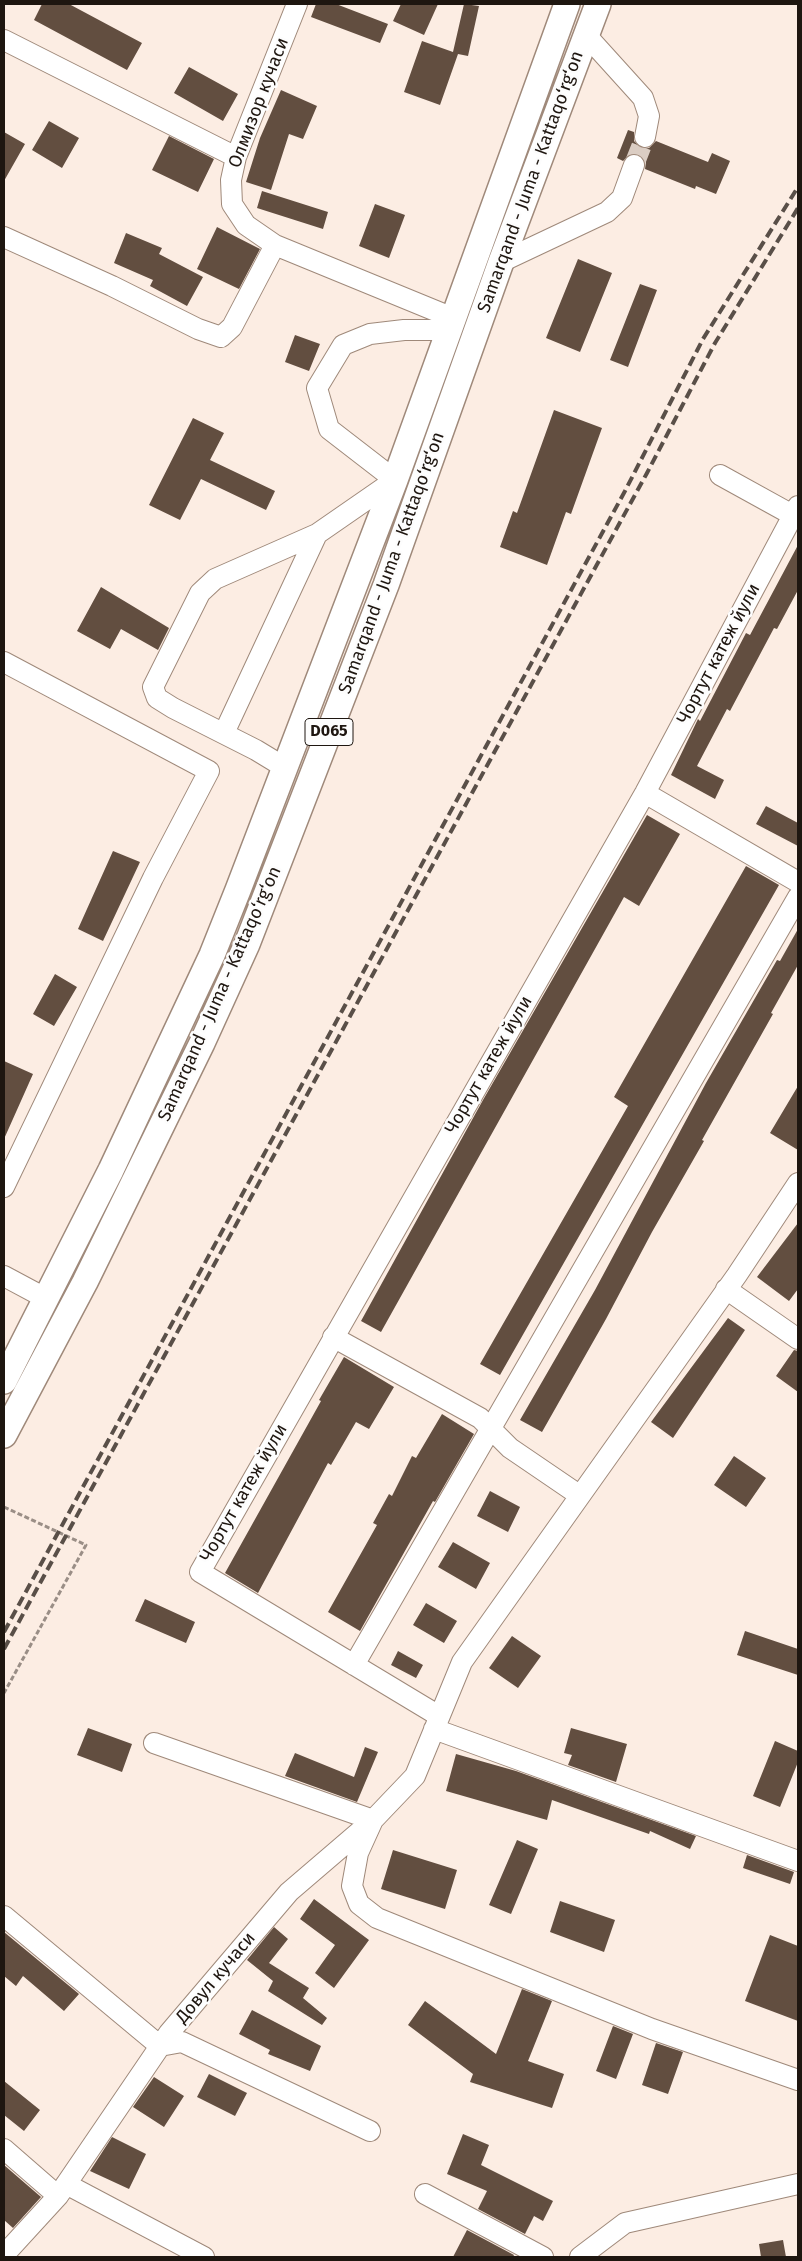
<!DOCTYPE html>
<meta charset="utf-8">
<style>
body{margin:0}
#map{position:relative;width:802px;height:2261px;overflow:hidden;background:#fcede3;font-family:"Fira Sans",sans-serif}
canvas{display:block}
.frame{position:absolute;inset:0;border:5px solid #1e1610;pointer-events:none}
</style>
<div id="map">
<canvas width="802" height="2261"></canvas>
<div class="frame"></div>
</div>
<script>
const ctx = document.querySelector('canvas').getContext('2d');
ctx.lineJoin = 'round';
function paint(path, color) { ctx.fillStyle = color; ctx.fill(path, 'evenodd'); }
const toPath = rows => new Path2D(rows.map(r => 'M' + r).join(''));
function stroke(path, color, width, dash) { ctx.strokeStyle = color; ctx.lineWidth = width; ctx.lineCap = dash ? 'butt' : 'round'; ctx.setLineDash(dash || []); ctx.stroke(path); }
function drawText(font, color, halo, rows, align = 'center') {
  ctx.font = font + ' "Fira Sans",sans-serif'; ctx.lineWidth = 5; ctx.setLineDash([]); ctx.textBaseline = 'middle'; ctx.strokeStyle = halo; ctx.fillStyle = color; for (const [text, x, y, turn = 0] of rows) {
    ctx.save(); ctx.translate(x, y); ctx.rotate((+turn || 0) * Math.PI / 180); ctx.textAlign = isNaN(turn) ? turn : align; if (halo) ctx.strokeText(text, 0, 0); ctx.fillText(text, 0, 0); ctx.restore();
  }
}
const building = toPath([
 [42,4,69,4,142,43,127,70,34,20],
 [316,4,336,4,388,24,380,43,311,17],
 [401,4,438,4,424,35,393,21],
 [464,4,479,6,468,56,458,54,440,105,404,92,422,41,453,52],
 [189,67,238,94,223,121,174,93],
 [281,90,317,106,303,139,289,134,271,190,246,182,260,138],
 [49,121,79,138,62,168,32,150],
 [628,130,634,132,634,141,642,149,649,148,656,141,708,162,712,153,730,161,716,194,696,186,695,189,645,169,646,162,638,154,631,153,623,161,617,158],
 [4,132,25,144,4,181],
 [169,136,214,159,198,192,152,170],
 [262,191,328,212,323,229,257,208],
 [375,204,405,215,389,258,359,246],
 [217,227,260,249,239,289,197,269],
 [126,233,162,248,159,254,203,277,187,306,150,286,153,280,114,263],
 [578,259,612,273,580,352,546,338],
 [640,284,657,290,628,367,610,360],
 [295,335,320,344,309,371,285,362],
 [554,410,602,428,571,514,566,512,547,565,500,547,513,511,517,513],
 [193,418,224,433,210,460,275,491,266,510,201,479,180,520,149,505],
 [798,545,798,590,777,629,774,628,730,711,727,709,697,766,724,780,715,799,671,775,698,719,700,721,746,633,750,635],
 [101,587,169,628,158,650,121,629,110,649,77,631],
 [766,806,798,823,798,846,756,824],
 [647,815,680,834,639,906,624,897,381,1332,361,1321,483,1100],
 [113,851,140,862,103,941,78,929],
 [746,866,779,885,500,1375,480,1364,628,1106,614,1097],
 [798,929,798,965,771,1013,773,1014,702,1140,704,1141,652,1232,606,1319,542,1432,520,1420,595,1290,706,1083,777,960,780,961],
 [55,974,77,987,54,1026,33,1014],
 [4,1061,33,1074,4,1139],
 [798,1086,798,1150,770,1133],
 [798,1223,798,1289,789,1301,757,1277],
 [728,1318,745,1330,673,1438,651,1422],
 [794,1350,798,1351,798,1392,776,1376],
 [344,1357,394,1387,369,1429,356,1422,331,1465,328,1463,258,1593,225,1573,321,1401,319,1400],
 [442,1414,474,1434,435,1502,433,1501,360,1631,328,1612,377,1525,373,1523,389,1494,392,1496,412,1456,416,1458],
 [734,1456,766,1478,746,1507,714,1485],
 [490,1491,520,1507,508,1532,477,1516],
 [453,1542,490,1563,476,1589,438,1567],
 [145,1599,195,1622,186,1643,135,1621],
 [426,1603,457,1621,444,1643,413,1625],
 [745,1631,798,1649,798,1675,737,1655],
 [512,1636,541,1656,518,1688,489,1668],
 [398,1651,423,1665,416,1678,391,1665],
 [88,1728,132,1744,122,1772,77,1755],
 [571,1728,627,1744,616,1782,568,1765,572,1755,564,1753],
 [775,1741,798,1751,798,1762,780,1807,753,1796],
 [365,1747,378,1752,357,1802,285,1776,295,1753,354,1777],
 [456,1754,516,1771,696,1836,690,1849,650,1831,649,1834,552,1800,547,1820,446,1791],
 [517,1840,538,1849,511,1914,489,1905],
 [393,1850,457,1870,445,1909,381,1889],
 [747,1855,794,1872,790,1884,743,1868],
 [314,1899,369,1940,334,1988,315,1973,335,1945,300,1919],
 [560,1901,615,1920,604,1952,550,1932],
 [274,1927,288,1939,269,1963,309,1988,303,1998,327,2018,322,2025,268,1991,273,1981,247,1960],
 [4,1932,79,1994,64,2011,23,1976,16,1986,4,1976],
 [770,1935,798,1946,798,2021,745,2001],
 [522,1989,552,2001,528,2061,564,2074,552,2108,470,2082,473,2074,408,2025,425,2001,496,2054],
 [252,2010,321,2046,310,2071,268,2054,270,2050,239,2034],
 [613,2026,633,2034,616,2079,596,2071],
 [656,2043,683,2052,668,2094,642,2085],
 [209,2074,247,2093,235,2116,197,2097],
 [154,2077,184,2096,164,2127,133,2107],
 [4,2081,40,2110,24,2131,4,2115],
 [463,2134,489,2145,481,2165,553,2201,543,2221,534,2216,525,2234,478,2209,487,2191,447,2174],
 [112,2137,146,2154,129,2189,90,2171],
 [4,2165,41,2197,13,2228,4,2220],
 [467,2230,514,2255,513,2257,453,2257],
 [783,2240,786,2257,761,2257,759,2244]
]);
const minorTunnel = toPath([
 [634,165,645,137]
]);
const path = toPath([
 [4,1507,86,1545,4,1693]
]);
const minor = toPath([
 [297,4,236,157,231,180,232,204,246,225,275,245,453,318],
 [586,35,643,98,649,116,645,137],
 [4,40,236,157],
 [4,237,112,286,198,329,221,337,232,327,275,245],
 [501,262,607,212,622,198,634,165],
 [720,475,798,518],
 [4,662,209,771,153,878,4,1187],
 [224,733,317,534],
 [284,767,256,750,173,708,157,698,153,687,200,593,215,579,317,534,395,480,329,429,317,388,343,345,370,334,404,330,449,330],
 [645,793,798,882],
 [4,1276,47,1299],
 [726,1289,798,1339],
 [333,1337,480,1418,510,1448,579,1495],
 [354,1665,798,897],
 [439,1716,200,1572,645,793,798,506],
 [434,1729,798,1861],
 [154,1743,373,1820,358,1853,352,1886,359,1904,377,1918,652,2029,798,2080],
 [4,1916,160,2046,182,2042,370,2131],
 [4,2149,58,2196],
 [66,2184,204,2257],
 [425,2194,543,2257],
 [4,2255,58,2196,169,2033,289,1892,373,1820,415,1776,462,1662,737,1275,798,1183],
 [580,2257,625,2223,798,2184]
]);
const major = toPath([
 [4,1381,111,1170,212,955,238,890,395,480,567,4],
 [4,1435,85,1282,202,1043,247,944,386,585,501,262,598,4]
]);
const rail = toPath([
 [4,1632,625,491,703,339,798,187],
 [4,1649,647,473,715,343,798,208]
]);
const shields = [
 [329,732,48]
];
const shieldNames = [
 ["D065",329,732]
];
const streetNames = [
 ["Олмизор кучаси",259,103,-69],
 ["Samarqand - Juma - Kattaqo‘rg‘on",531,182,-70],
 ["Samarqand - Juma - Kattaqo‘rg‘on",392,563,-70],
 ["Чортут катеж йули",719,654,-62],
 ["Samarqand - Juma - Kattaqo‘rg‘on",220,994,-66],
 ["Чортут катеж йули",489,1065,-60],
 ["Чортут катеж йули",244,1493,-60],
 ["Довул кучаси",216,1978,-50]
];
paint(building, '#624e40');
stroke(minorTunnel, '#dbcdc3', 20, [20, 10]);
stroke(minor, '#9f897a', 22);
stroke(major, '#9f897a', 28);
stroke(path, '#9a8e86', 3, [5, 2.5]);
stroke(minor, '#fff', 20);
stroke(major, '#fff', 25);
stroke(rail, '#594f48', 4, [10, 5]);
for (const [x, y, w] of shields) { const box = new Path2D(); box.roundRect(x - w / 2, y - 13.5, w, 27, 4); ctx.fillStyle = '#fdfdfd'; ctx.fill(box); stroke(box, '#1e1610', 1); }
drawText('bold 16px', '#1e1610', null, shieldNames);
drawText('18px', '#1e1610', '#fdfdfd', streetNames);
</script>
